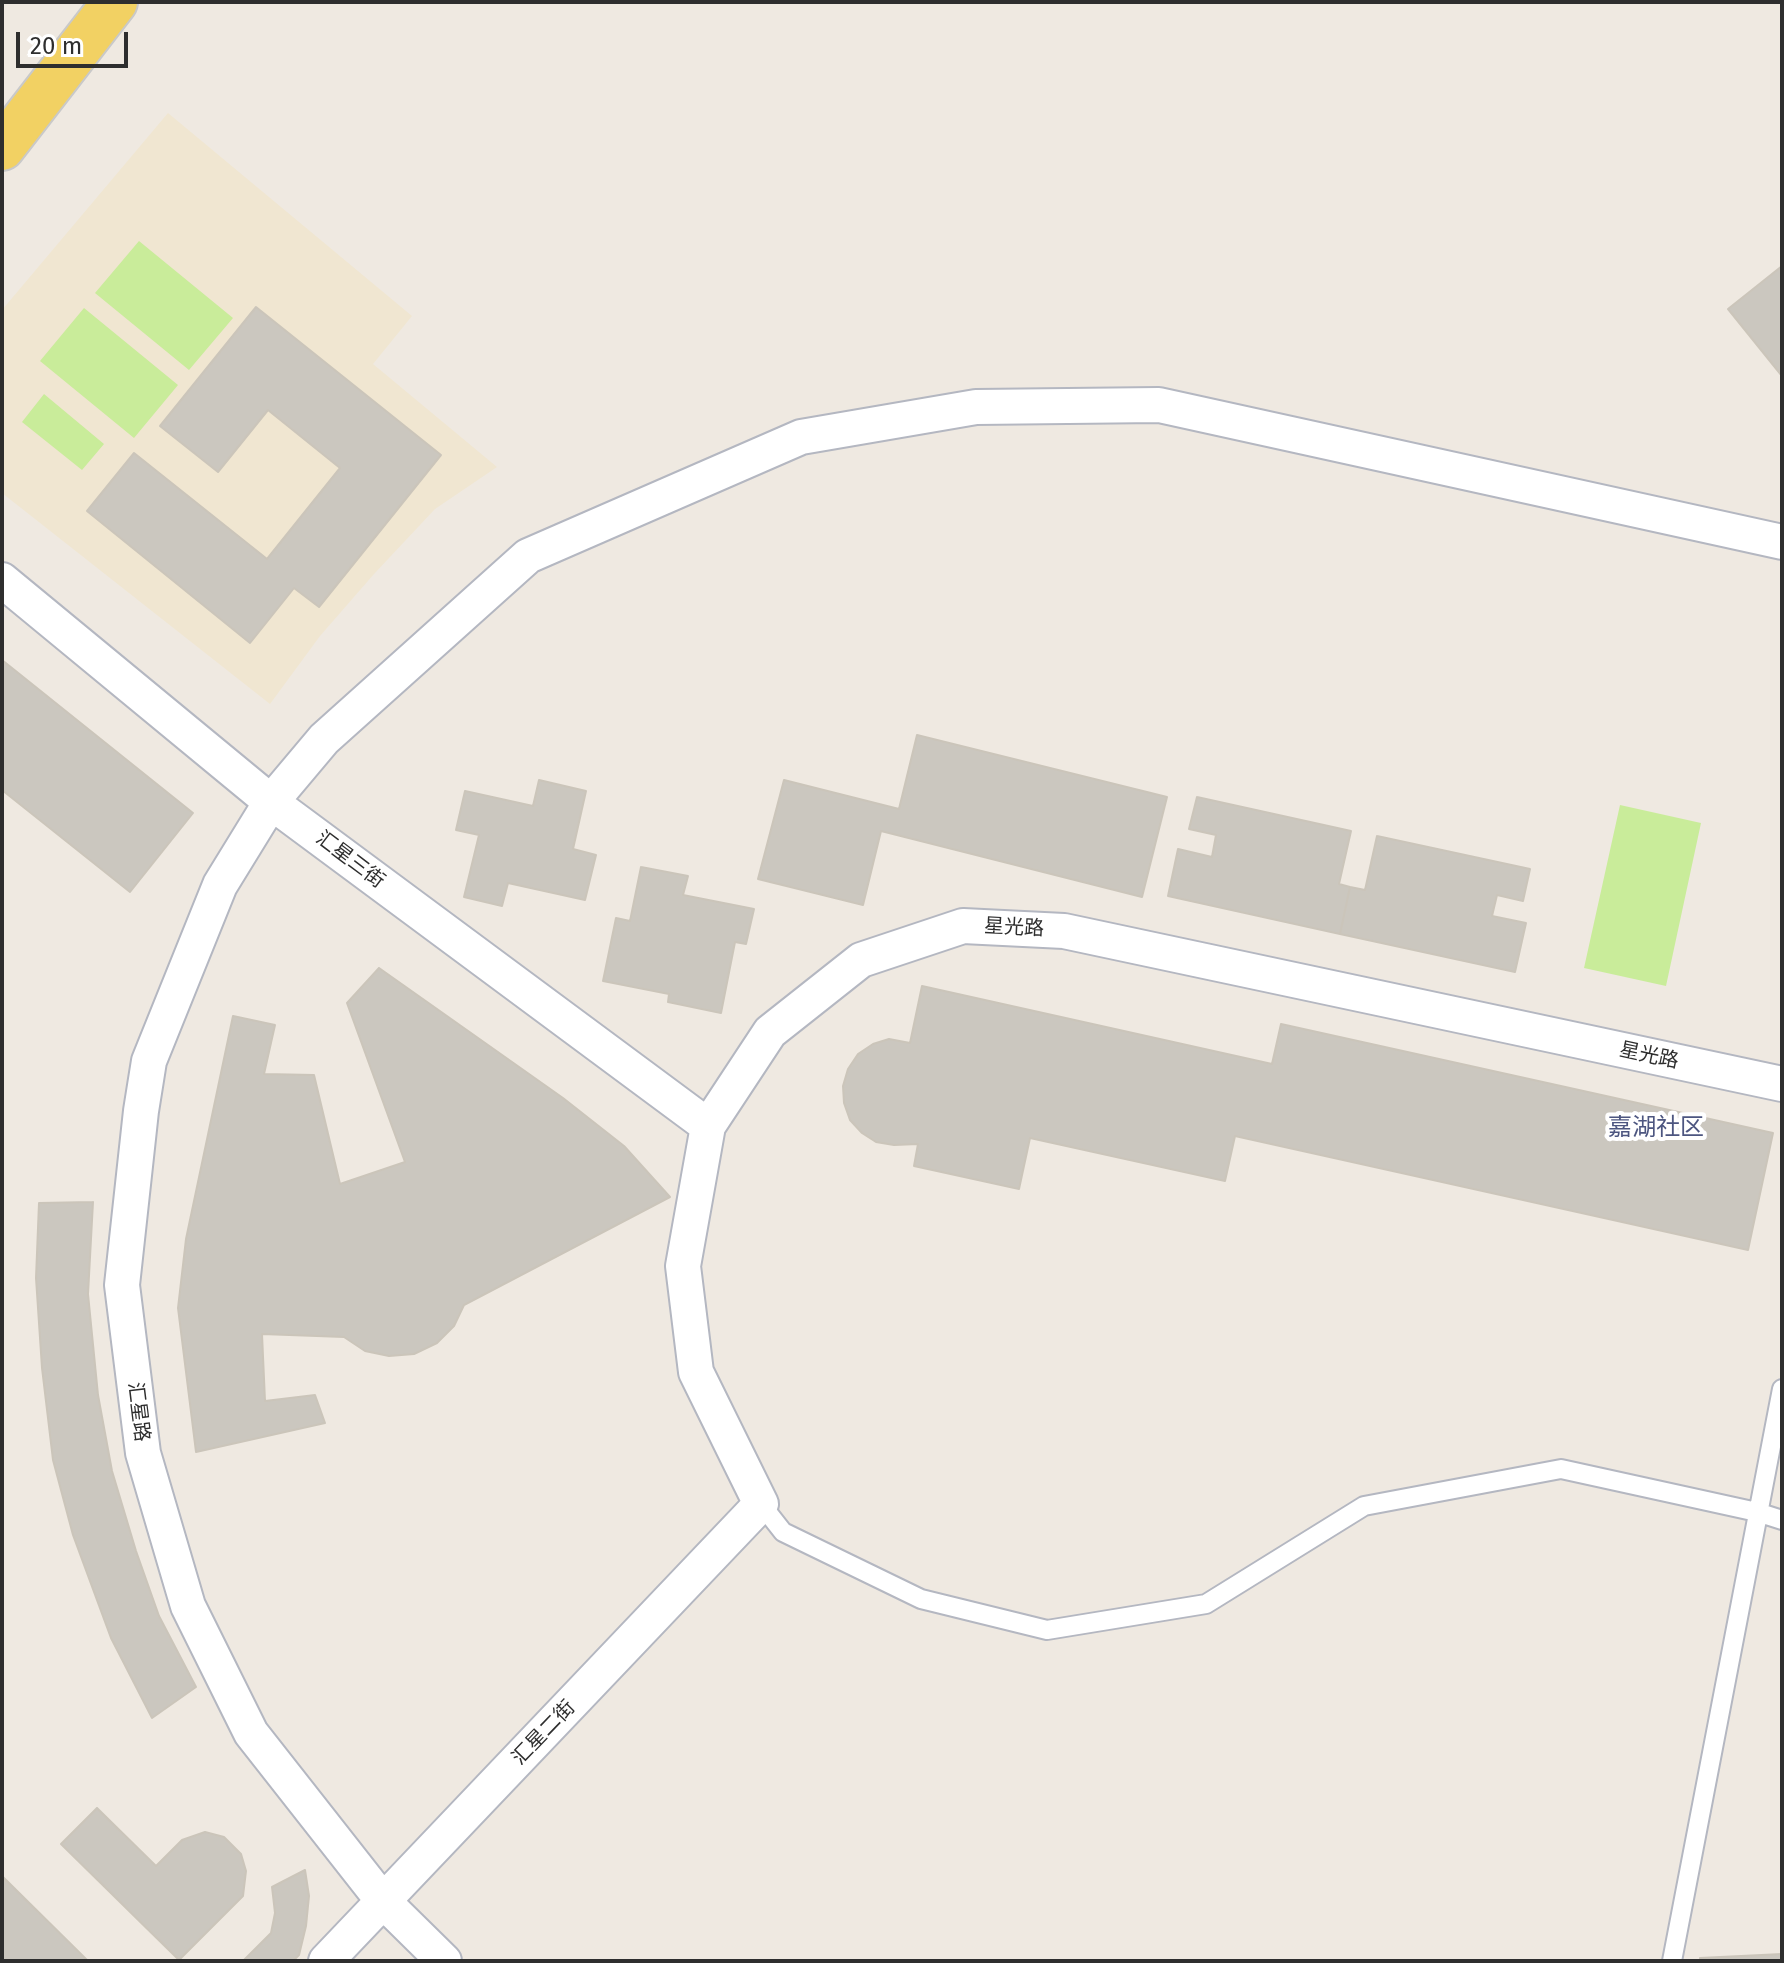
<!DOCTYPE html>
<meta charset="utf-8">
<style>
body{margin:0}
#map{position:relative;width:1784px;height:1963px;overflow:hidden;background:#efe9e1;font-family:"Fira Sans",sans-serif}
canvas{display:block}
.frame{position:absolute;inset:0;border:4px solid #2e2e2e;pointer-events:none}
.scale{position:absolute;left:16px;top:32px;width:112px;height:36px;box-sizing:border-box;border:4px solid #2e2e2e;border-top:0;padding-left:10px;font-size:24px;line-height:28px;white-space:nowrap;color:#2e2e2e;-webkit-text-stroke:6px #fff;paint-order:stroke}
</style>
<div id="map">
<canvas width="1784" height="1963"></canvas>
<div class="frame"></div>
<div class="scale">20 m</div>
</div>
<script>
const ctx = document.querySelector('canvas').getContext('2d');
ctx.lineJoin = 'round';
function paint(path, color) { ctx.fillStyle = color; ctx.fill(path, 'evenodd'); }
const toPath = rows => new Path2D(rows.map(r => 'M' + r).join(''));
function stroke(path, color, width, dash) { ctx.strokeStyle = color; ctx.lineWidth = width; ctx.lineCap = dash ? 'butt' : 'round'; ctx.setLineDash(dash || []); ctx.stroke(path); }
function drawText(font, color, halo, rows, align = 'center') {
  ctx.font = font + ' "Fira Sans","Noto Sans SC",sans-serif'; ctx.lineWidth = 8; ctx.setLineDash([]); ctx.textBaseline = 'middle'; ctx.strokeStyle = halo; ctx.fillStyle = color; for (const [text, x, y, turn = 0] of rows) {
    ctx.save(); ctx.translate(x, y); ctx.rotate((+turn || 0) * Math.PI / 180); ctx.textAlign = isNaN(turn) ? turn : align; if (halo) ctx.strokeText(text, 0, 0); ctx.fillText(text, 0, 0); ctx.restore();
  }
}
const education = toPath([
 [168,113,412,316,373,364,497,467,435,509,374,574,320,636,270,704,2,493,2,310]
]);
const pitch = toPath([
 [139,241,233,318,189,370,95,293],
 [84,308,178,385,134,438,40,361],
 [44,394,104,444,82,470,22,422],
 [1620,805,1701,823,1666,986,1584,968]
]);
const building = toPath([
 [1782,266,1782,376,1728,309,1782,266],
 [256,307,441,455,319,607,294,588,250,643,87,511,134,453,267,559,340,468,268,410,218,472,160,426,256,307],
 [2,660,193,813,130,892,2,790,2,660],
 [917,735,1167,797,1142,897,881,831,863,905,758,879,784,780,899,809,917,735],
 [539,780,586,791,573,849,596,855,585,900,508,883,502,906,464,897,479,835,456,830,465,791,533,806,539,780],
 [1197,797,1351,831,1339,884,1350,887,1340,934,1168,896,1178,849,1212,857,1216,835,1189,829,1197,797],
 [1377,836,1530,869,1523,901,1497,895,1492,916,1526,923,1515,972,1340,934,1350,887,1365,890,1377,836],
 [641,867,688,876,683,895,754,909,746,944,735,942,721,1013,668,1002,669,994,603,981,616,918,630,921,641,867],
 [379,968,563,1098,624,1146,670,1197,464,1305,454,1326,437,1343,414,1354,389,1356,365,1351,344,1337,262,1334,265,1401,315,1395,325,1423,196,1452,178,1308,186,1239,233,1016,275,1025,264,1074,314,1075,340,1184,405,1162,347,1003,379,968],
 [922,986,1272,1064,1281,1024,1773,1133,1748,1250,1235,1136,1225,1181,1030,1138,1019,1189,914,1166,918,1144,894,1145,876,1142,862,1133,850,1120,844,1103,843,1086,848,1069,858,1054,873,1044,889,1039,910,1043,922,986],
 [93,1202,88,1294,98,1395,112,1471,136,1551,159,1616,196,1687,152,1718,111,1638,73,1535,53,1460,42,1368,36,1278,39,1203,93,1202],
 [97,1808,156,1866,182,1840,205,1832,224,1837,241,1854,246,1871,243,1896,179,1960,61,1844,97,1808],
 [305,1870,309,1896,306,1926,299,1955,293,1961,243,1961,271,1933,275,1913,272,1887,305,1870],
 [2,1876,88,1961,2,1961,2,1876],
 [1782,1954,1782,1961,1700,1961,1700,1958,1782,1954]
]);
const service = toPath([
 [761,1504,783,1532,921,1599,1047,1630,1206,1604,1364,1506,1561,1469,1757,1512,1782,1520],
 [1672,1961,1782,1389]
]);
const minor = toPath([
 [2,580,271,802,708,1126],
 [326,1961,761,1504,696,1372,683,1266,708,1126,770,1032,861,960,963,926,1064,931,1782,1084],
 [444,1961,383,1901,251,1733,188,1606,143,1453,122,1285,141,1111,149,1061,220,885,271,802,324,739,528,556,801,437,976,407,1159,405,1782,542]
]);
const primary = toPath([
 [2,148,115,2]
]);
const streetNames = [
 ["汇星三街",350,860,37],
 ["星光路",1014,928,3],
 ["星光路",1649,1056,12],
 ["汇星路",138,1412,83],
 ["汇星二街",544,1733,-46]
];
const quarterNames = [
 ["嘉湖社区",1656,1128]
];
paint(education, '#f0e6d1');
paint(pitch, '#c9ec9a');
paint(building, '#cbc7bf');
stroke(building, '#cbc5ba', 2);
stroke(service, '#b4b7c1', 22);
stroke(minor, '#b4b7c1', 38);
stroke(primary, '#c9c9c9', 48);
stroke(service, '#fff', 18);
stroke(minor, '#fff', 34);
stroke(primary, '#f2d163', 44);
drawText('20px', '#2e2e2e', '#fff', streetNames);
drawText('24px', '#4d5680', '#fff', quarterNames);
</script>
